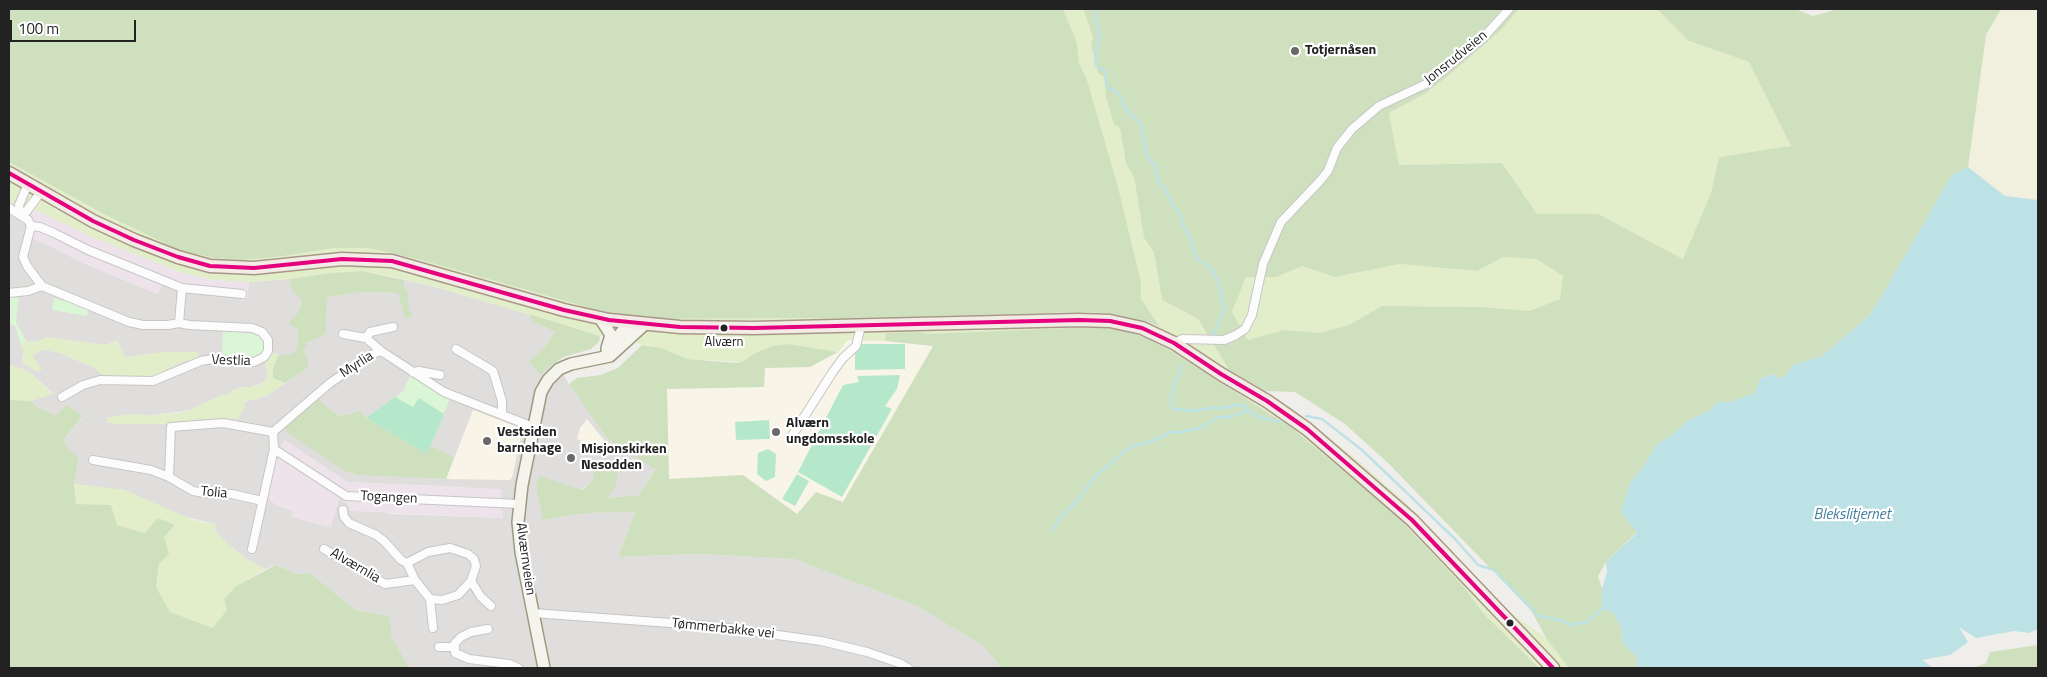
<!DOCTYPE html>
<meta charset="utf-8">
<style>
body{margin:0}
#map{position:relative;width:2047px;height:677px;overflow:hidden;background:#f0eeeb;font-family:"Titillium Web",sans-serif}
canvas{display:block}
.frame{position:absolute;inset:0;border:10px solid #222;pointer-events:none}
.scale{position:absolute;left:10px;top:20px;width:126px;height:22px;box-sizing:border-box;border:2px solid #222;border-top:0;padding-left:6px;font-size:15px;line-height:18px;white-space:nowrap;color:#222;-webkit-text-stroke:4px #fff;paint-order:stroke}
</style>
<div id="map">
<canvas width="2047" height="677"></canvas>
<div class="frame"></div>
<div class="scale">100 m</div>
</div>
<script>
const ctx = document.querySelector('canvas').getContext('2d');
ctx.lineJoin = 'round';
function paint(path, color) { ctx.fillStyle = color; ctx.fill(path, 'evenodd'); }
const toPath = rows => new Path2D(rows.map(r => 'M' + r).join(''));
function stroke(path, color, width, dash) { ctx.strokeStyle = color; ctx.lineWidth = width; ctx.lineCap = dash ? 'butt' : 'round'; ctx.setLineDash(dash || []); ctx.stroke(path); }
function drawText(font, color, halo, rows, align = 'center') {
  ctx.font = font + ' "Titillium Web",sans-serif'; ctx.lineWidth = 4.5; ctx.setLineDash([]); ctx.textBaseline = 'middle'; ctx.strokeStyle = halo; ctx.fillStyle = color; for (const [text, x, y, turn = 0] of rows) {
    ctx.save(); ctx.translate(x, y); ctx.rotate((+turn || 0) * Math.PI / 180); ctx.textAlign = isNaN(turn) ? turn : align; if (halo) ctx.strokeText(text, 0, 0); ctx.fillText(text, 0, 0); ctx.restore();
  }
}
const residential = toPath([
 [9,204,30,210,31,238,46,244,83,263,158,294,162,285,179,290,247,298,249,282,289,279,292,291,301,299,302,303,295,317,289,321,298,328,297,347,294,353,278,356,271,351,266,361,268,377,264,382,249,388,241,387,226,396,224,394,190,410,147,416,137,414,125,415,107,418,107,422,115,424,171,424,201,419,223,421,244,402,266,396,308,368,308,359,304,351,307,341,323,336,326,333,327,299,329,297,363,292,398,293,404,317,407,318,413,316,409,309,408,292,404,287,404,280,439,288,529,314,533,322,555,332,543,349,530,361,540,375,556,362,569,384,607,439,655,468,639,495,606,498,616,487,596,465,592,481,543,520,587,513,635,512,618,557,698,554,794,559,919,607,983,646,1002,668,407,668,392,638,388,616,356,610,310,573,296,574,276,565,265,569,245,558,228,544,215,531,216,524,178,515,125,490,74,484,79,458,68,449,64,439,83,417,56,415,35,406,31,401,53,393,28,371,9,365],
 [45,337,106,345,117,340,125,357,164,352,199,352,198,357,179,363,150,378,100,371,92,366,66,356,65,354,43,349,32,356,38,372,22,362,26,341,36,342,42,340],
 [327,407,340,416,360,411,366,418,446,479,351,474,289,433],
 [284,440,347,482,463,487,502,518,393,514,347,503,339,498,330,527,299,519,292,516,293,511,278,506,269,499]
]);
const industrial = toPath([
 [30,210,40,212,92,237,180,272,213,280,249,282,247,298,211,296,162,285,158,294,83,263,46,244,30,238],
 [284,440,347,482,501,489,503,518,351,511,347,503,339,498,331,527,299,519,292,516,293,511,278,506,266,498,276,456]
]);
const education = toPath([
 [848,340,885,341,934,346,843,502,797,514,743,475,669,479,667,389,764,387,765,368,810,367,838,352],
 [473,410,520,428,522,432,512,478,510,480,446,479],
 [587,419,608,445,600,452,589,451,589,447,583,446,580,444,581,440,577,439,580,428]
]);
const farmland = toPath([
 [2001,9,2038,9,2038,200,2005,196,1968,167,1986,35]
]);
const grass = toPath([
 [1063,9,1083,9,1093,37,1091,44,1098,73,1104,77,1106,97,1120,128,1126,163,1134,177,1144,238,1154,252,1162,300,1198,319,1229,370,1293,409,1362,464,1405,502,1511,613,1546,638,1569,668,1539,668,1485,615,1463,586,1395,514,1292,428,1168,349,1121,330,1093,327,929,334,918,332,886,334,885,341,848,340,838,352,789,344,755,353,742,362,687,359,662,348,600,336,439,288,386,275,361,271,331,273,289,279,249,282,213,280,180,272,92,237,40,212,9,204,9,162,100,212,214,258,243,260,284,256,335,248,369,248,425,261,611,314,634,319,858,318,1085,312,1113,314,1148,322,1160,327,1141,299,1141,282,1118,187,1087,80,1079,63,1077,43],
 [1519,9,1657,9,1689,41,1749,62,1791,147,1719,157,1711,193,1683,259,1598,214,1537,214,1502,163,1399,165,1389,113,1426,93,1454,71,1502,29],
 [1503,257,1536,259,1563,276,1560,299,1529,311,1481,307,1382,306,1349,325,1319,333,1284,330,1248,340,1232,312,1246,277,1277,277,1302,266,1336,277,1400,264,1476,271],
 [45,337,106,345,117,340,125,357,164,352,199,352,198,357,179,363,150,378,106,378,92,366,65,356,65,354,43,349,32,356,42,369,38,372,22,362,25,354,22,347,26,341,36,342,42,340],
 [271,351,278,356,273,369,273,378,285,383,266,396,244,402,245,408,237,419,201,419,171,424,115,424,107,422,107,418,125,415,137,414,147,416,178,413,190,410,224,394,226,396,234,389,258,386,264,382,268,377,265,365],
 [9,365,28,371,53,394,31,401,9,400],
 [74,484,125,490,193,520,216,524,215,531,228,544,245,558,265,569,236,586,224,599,228,610,213,628,170,612,156,587,163,537,175,526,145,533,117,525,111,505,76,504]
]);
const forest = toPath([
 [9,9,1063,9,1077,43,1079,63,1087,80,1118,187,1141,282,1141,299,1160,327,1148,322,1113,314,1085,312,858,318,634,319,611,314,425,261,369,248,335,248,284,256,243,260,214,258,179,250,100,212,9,162],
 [1083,9,1519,9,1502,29,1454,71,1426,93,1389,113,1399,165,1502,163,1537,214,1598,214,1683,259,1711,193,1719,157,1791,146,1749,62,1689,41,1657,9,1795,9,1813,16,1837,9,2001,9,1986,35,1968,167,1952,175,1871,314,1822,356,1793,365,1784,377,1779,378,1772,374,1760,379,1756,393,1730,402,1717,402,1709,411,1687,421,1671,436,1657,444,1644,466,1631,481,1637,532,1606,562,1598,576,1602,589,1602,608,1613,613,1621,627,1623,634,1621,638,1627,648,1638,658,1636,668,1569,668,1546,638,1531,610,1389,464,1345,424,1295,392,1265,391,1229,370,1198,319,1162,300,1154,252,1144,238,1134,177,1126,163,1120,128,1114,124,1106,97,1104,77,1098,73,1091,44,1093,37],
 [1503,257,1536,259,1563,276,1560,299,1529,311,1481,307,1382,306,1349,325,1319,333,1284,330,1248,340,1232,312,1246,277,1277,277,1302,266,1335,277,1400,264,1477,271],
 [362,271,404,280,404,287,408,292,409,309,413,316,407,318,404,317,398,293,363,292,329,297,327,299,326,333,323,336,307,342,304,351,308,359,308,368,285,383,273,378,273,369,278,356,294,353,297,347,298,329,290,325,289,321,295,317,302,303,301,299,292,291,289,279,331,273],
 [529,314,600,336,599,342,591,349,564,357,556,362,540,375,529,362,543,349,555,332,533,322],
 [1093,327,1121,330,1146,338,1168,349,1292,428,1395,514,1463,586,1485,615,1539,668,1002,668,983,646,919,607,794,559,698,554,618,557,635,512,587,513,543,520,536,485,539,476,582,490,592,481,596,465,618,459,616,487,607,498,639,495,655,469,607,439,569,384,577,378,600,375,618,368,642,345,662,348,687,359,736,363,742,362,755,353,773,346,789,344,838,352,810,367,765,368,764,387,667,389,669,479,743,475,797,514,816,492,843,502,933,346,885,341,886,333,918,332,929,334],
 [318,398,327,407,340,416,360,411,366,418,427,454,431,446,454,457,446,479,357,475,345,471,288,433,285,428],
 [9,400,31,401,35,406,56,415,67,405,83,416,64,439,68,449,79,457,74,484,76,504,111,505,117,525,145,533,158,518,175,525,164,537,169,554,159,564,156,587,170,612,213,628,227,610,224,599,236,586,276,565,296,574,310,573,356,610,389,616,392,638,409,668,9,668],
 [2038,645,2038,668,1973,668,1986,663,1990,652]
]);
const park = toPath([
 [9,296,19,296,16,322,26,341,22,347,15,326,9,323],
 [54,298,62,301,64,298,88,307,87,316,52,310],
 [223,329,251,331,259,334,265,342,265,350,260,357,244,361,222,354],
 [412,375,450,399,427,454,366,418,405,390,405,384]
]);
const pitch = toPath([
 [855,344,905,344,905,369,855,370],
 [900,375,897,389,885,406,892,409,842,497,798,472,843,385,859,382,857,376],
 [395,397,413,407,419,398,444,414,427,454,366,418],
 [769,420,770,439,736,440,735,422],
 [768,449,776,454,775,477,766,481,757,474,758,453],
 [797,474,809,481,795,506,782,499]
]);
const parking = toPath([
 [22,221,28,230,15,252,9,250,9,240,16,225],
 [503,507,510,508,514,513,517,550,512,553,505,538]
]);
const water = toPath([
 [1968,167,2005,196,2038,200,2038,629,2029,633,2014,631,1976,638,1959,627,1968,642,1950,655,1922,660,1933,668,1636,668,1638,658,1627,648,1621,638,1623,634,1621,627,1613,613,1602,608,1602,589,1607,572,1606,562,1637,533,1621,512,1631,481,1644,466,1657,444,1671,436,1687,421,1709,411,1717,402,1730,402,1755,393,1760,379,1773,374,1779,378,1784,377,1793,365,1822,356,1871,314,1952,175]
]);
const stream = toPath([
 [1094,9,1100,35,1095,57,1096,66,1105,71,1106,82,1109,89,1116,91,1121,97,1124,107,1141,124,1147,157,1156,166,1158,182,1164,187,1173,205,1180,214,1184,228,1190,237,1193,250,1198,260,1209,266,1219,283,1224,309,1213,336],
 [1181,365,1180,374,1174,385,1171,397,1171,405,1174,409,1194,411,1210,408,1226,408,1235,405,1242,405,1258,417,1280,422],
 [1306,416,1322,419,1362,450,1455,539,1478,565,1494,570,1538,616,1560,620,1572,625,1587,622,1603,608],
 [1053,530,1059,519,1077,501,1095,477,1126,450,1136,445,1150,442,1171,432,1181,432,1200,428,1219,417,1230,417,1249,410]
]);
const minor = toPath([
 [9,208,28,220,31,226,23,257,27,266,42,286,129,322,143,325,168,325,179,323,189,325,252,328,262,332,268,340,268,351,264,357,254,362,213,359,201,361,153,381,100,380,83,385,62,397],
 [20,214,26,212,41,192],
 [20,214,19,205,28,184],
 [31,226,40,227,54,233,88,250,182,288,242,294],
 [9,293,28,291,42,286],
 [179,323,182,288],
 [343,334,366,338,381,351],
 [366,338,370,332,393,327],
 [1174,343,1182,339,1224,340,1236,335,1245,329,1252,315,1263,264,1281,222,1319,182,1328,171,1337,148,1352,129,1379,106,1426,84,1484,37,1509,9],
 [456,349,493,371,502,401,502,415],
 [413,372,419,371,440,375],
 [273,432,330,383,375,353,381,351,444,392,533,427],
 [792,436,832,373,843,358,856,346,861,326],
 [274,449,346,496,519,504],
 [93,460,151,470,169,477,193,491,204,493,232,494,262,501],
 [169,477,171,427,223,423,273,432],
 [343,510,344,517,349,523,376,535,384,541,401,560,407,563,415,580,430,599,442,600,458,595,471,581,476,566,474,559,468,554,450,548,428,552,407,563],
 [252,549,274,449,273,432],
 [324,549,385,584,415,580],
 [471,581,481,597,491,606],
 [430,599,433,628],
 [533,613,712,626,821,641,867,652,899,663,908,668],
 [488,629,471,632,461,637,455,643,455,653,469,659,509,664,518,668],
 [439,647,454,647]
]);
const secondary = toPath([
 [600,318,611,335,607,348],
 [607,350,630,322],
 [544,668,521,552,518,522,522,485,541,392,548,380,559,369,571,364,610,356,645,324]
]);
const primary = toPath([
 [9,173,93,221,134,240,178,257,210,266,254,268,342,259,392,261,564,310,609,320,680,327,754,328,1079,320,1110,321,1142,328,1174,343,1221,374,1267,401,1307,429,1412,520,1553,668]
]);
const bus1 = toPath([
 [9,173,93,221,134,240,178,257,210,266,254,268,342,259,392,261,564,310,609,320,680,327,754,328,1079,320,1110,321,1142,328,1174,343,1221,374,1267,401,1307,429,1412,520,1553,668]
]);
const markers = [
 [1295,51,5,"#6a6968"],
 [724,328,4.5,"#222"],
 [776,432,5,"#6a6968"],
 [487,441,5,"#6a6968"],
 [571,458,5,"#6a6968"],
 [1510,623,4.5,"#222"]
];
const busNames = [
 ["Alværn",724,343]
];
const poiNames = [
 ["Totjernåsen",1305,51],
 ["Alværn",786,424],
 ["ungdomsskole",786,440],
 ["Vestsiden",497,433],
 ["barnehage",497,449],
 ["Misjonskirken",581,450],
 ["Nesodden",581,466]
];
const streetNames = [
 ["Jonsrudveien",1456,58,-39],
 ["Vestlia",231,361,2],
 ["Myrlia",357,365,-33],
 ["Tolia",214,493,5],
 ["Togangen",389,498,3],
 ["Alværnveien",525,559,82],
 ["Alværnlia",355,566,30],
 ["Tømmerbakke vei",723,629,6]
];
const waterNames = [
 ["Blekslitjernet",1852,515]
];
paint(residential, '#dfdedc');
paint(industrial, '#eee3eb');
paint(education, '#f8f5e8');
paint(farmland, '#f1efde');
paint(grass, '#e2eec9');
paint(forest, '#cfe0bf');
paint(park, '#dbf6d6');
paint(pitch, '#b5e8cb');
paint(parking, '#e0dfde');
paint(water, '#bde2e5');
stroke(stream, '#bde2e5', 2.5);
stroke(minor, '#c7c6c5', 10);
stroke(secondary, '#9c9a81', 14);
stroke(primary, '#a79886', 15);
stroke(minor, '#fdfcfc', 8);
stroke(secondary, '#f5f4ec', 11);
stroke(primary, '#f3ebe6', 12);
stroke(bus1, '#e5007d', 4);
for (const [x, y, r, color] of markers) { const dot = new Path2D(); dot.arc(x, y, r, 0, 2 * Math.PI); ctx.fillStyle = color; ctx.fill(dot); stroke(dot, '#fff', 2); }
drawText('13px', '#222', '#fff', busNames);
drawText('bold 14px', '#222', '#fff', poiNames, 'left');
drawText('14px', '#222', '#fff', streetNames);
drawText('italic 15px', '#407d9f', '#fff', waterNames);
</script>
